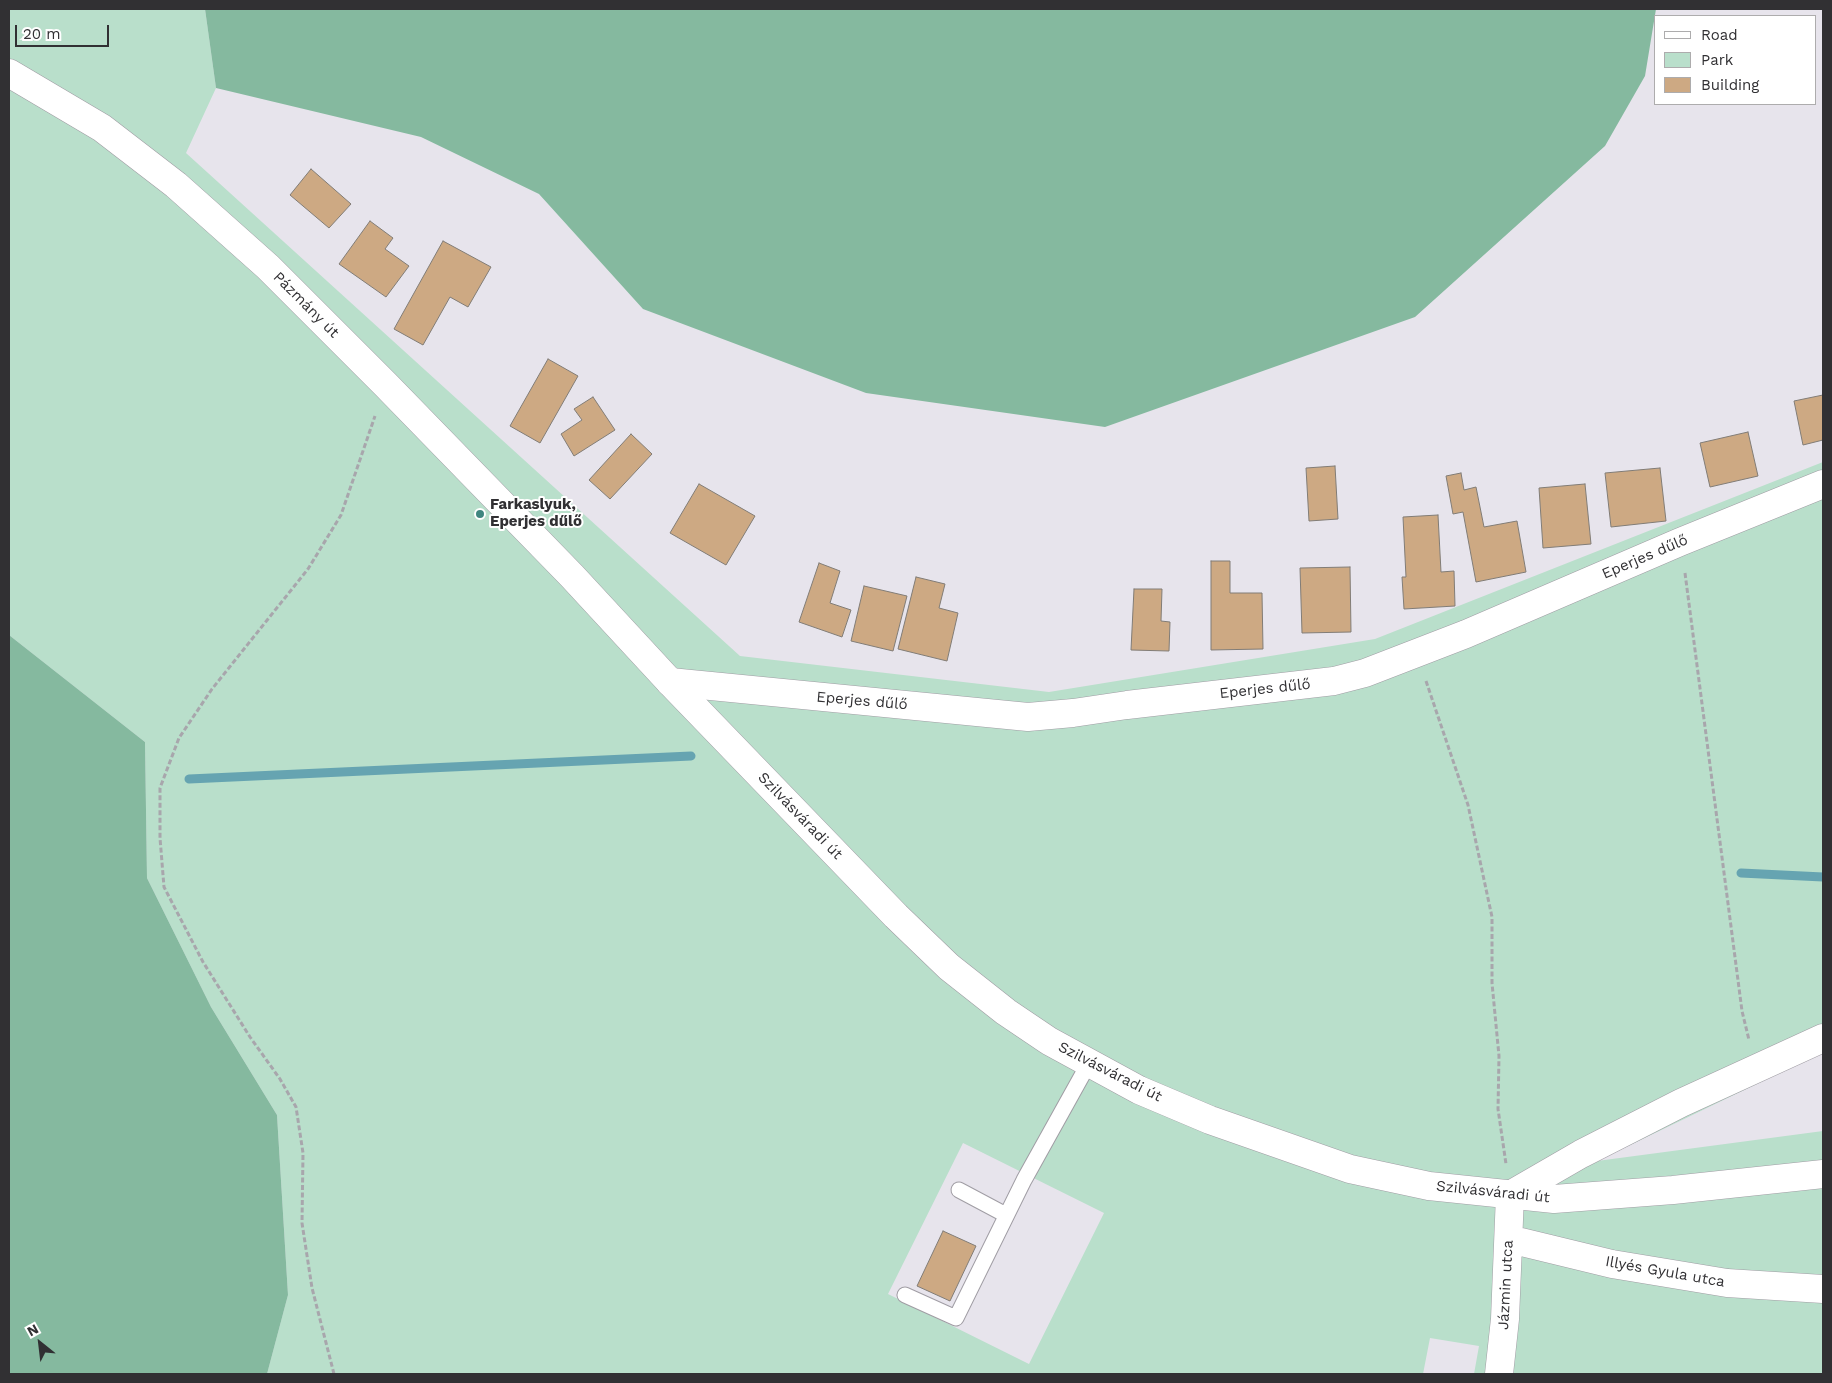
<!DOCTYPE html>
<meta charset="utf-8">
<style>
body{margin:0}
#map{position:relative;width:1832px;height:1383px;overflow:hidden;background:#e7e4ec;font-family:"Work Sans",sans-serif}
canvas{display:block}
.frame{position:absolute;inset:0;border:10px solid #313033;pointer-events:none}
.legend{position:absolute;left:1654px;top:15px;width:162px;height:90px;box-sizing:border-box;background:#fff;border:1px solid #adacad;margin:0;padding:6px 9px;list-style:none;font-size:15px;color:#313033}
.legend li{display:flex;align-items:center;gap:10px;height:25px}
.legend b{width:25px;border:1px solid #adacad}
.north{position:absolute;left:15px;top:1318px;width:50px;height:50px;-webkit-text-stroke:4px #fff;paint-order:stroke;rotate:331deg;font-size:14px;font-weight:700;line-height:20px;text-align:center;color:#313033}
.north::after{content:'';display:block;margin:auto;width:18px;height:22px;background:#313033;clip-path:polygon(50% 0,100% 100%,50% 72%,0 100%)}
.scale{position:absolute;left:15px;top:25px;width:94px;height:22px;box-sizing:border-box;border:2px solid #313033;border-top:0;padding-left:6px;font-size:15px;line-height:18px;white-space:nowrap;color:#313033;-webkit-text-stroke:4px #fff;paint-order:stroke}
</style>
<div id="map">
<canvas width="1832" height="1383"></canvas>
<div class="frame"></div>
<ul class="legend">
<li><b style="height:6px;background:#fff"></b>Road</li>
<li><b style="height:14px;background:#b9dfcb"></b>Park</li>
<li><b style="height:14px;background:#cda983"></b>Building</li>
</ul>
<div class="north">N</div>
<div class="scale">20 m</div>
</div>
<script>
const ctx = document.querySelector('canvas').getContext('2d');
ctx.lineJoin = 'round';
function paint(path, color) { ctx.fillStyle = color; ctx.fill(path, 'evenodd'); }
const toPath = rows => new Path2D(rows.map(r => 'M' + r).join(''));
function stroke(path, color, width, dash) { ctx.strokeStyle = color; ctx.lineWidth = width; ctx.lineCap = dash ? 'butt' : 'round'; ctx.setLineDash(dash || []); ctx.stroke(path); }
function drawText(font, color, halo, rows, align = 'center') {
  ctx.font = font + ' "Work Sans",sans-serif'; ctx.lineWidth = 4; ctx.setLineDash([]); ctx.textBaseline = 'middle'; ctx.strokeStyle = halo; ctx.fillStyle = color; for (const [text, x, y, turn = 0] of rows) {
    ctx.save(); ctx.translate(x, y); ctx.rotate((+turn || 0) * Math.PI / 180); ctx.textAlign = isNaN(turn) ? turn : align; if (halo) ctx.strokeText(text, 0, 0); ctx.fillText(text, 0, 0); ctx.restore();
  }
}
const green = toPath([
 [9,9,205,9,216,88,186,153,740,656,1049,692,1375,639,1823,462,1823,1052,1597,1161,1823,1131,1823,1374,1474,1374,1479,1346,1430,1338,1423,1374,267,1374,288,1295,277,1115,211,1007,147,878,145,742,9,635],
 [963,1143,1104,1213,1029,1364,888,1294]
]);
const forest = toPath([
 [205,9,1656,9,1645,76,1605,146,1415,317,1105,427,866,393,643,309,539,194,421,137,216,88],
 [9,635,145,742,147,878,211,1007,277,1115,288,1295,267,1374,9,1374]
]);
const stream = toPath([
 [189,779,691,756],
 [1741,873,1823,877]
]);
const building = toPath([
 [311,169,351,204,329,228,290,195,311,169],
 [370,221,393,238,385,249,409,266,386,297,339,264,370,221],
 [443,241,491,267,468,307,450,297,423,345,394,329,443,241],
 [548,359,578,376,540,443,510,426,548,359],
 [1823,395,1823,440,1803,445,1794,401,1823,395],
 [593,397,615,430,574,456,561,434,582,420,574,409,593,397],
 [1748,432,1758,476,1710,487,1700,443,1748,432],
 [631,434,652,454,610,499,589,480,631,434],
 [1335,466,1338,519,1309,521,1306,468,1335,466],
 [1660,468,1666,521,1611,527,1605,473,1660,468],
 [1461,473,1464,490,1476,487,1484,527,1517,521,1526,572,1476,582,1463,512,1453,514,1446,476,1461,473],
 [699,484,755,516,726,565,670,533,699,484],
 [1585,484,1591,544,1543,548,1539,488,1585,484],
 [1438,515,1441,572,1454,571,1455,606,1404,609,1402,577,1406,577,1403,517,1438,515],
 [1211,561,1230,561,1230,593,1262,593,1263,649,1211,650,1211,561],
 [819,563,840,571,830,603,851,610,842,637,799,622,819,563],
 [1350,567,1351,632,1302,633,1300,568,1350,567],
 [916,577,945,584,939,608,958,613,947,661,898,649,916,577],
 [864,586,907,596,893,651,851,641,864,586],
 [1134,589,1162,589,1161,621,1170,622,1169,651,1131,650,1134,589],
 [943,1231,976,1246,950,1301,917,1286,943,1231]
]);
const path = toPath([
 [1685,573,1742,1011,1749,1040],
 [1426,681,1468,805,1492,917,1492,983,1499,1056,1498,1109,1506,1164],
 [334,1374,312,1288,302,1223,303,1153,296,1107,280,1079,250,1037,203,962,164,887,160,838,160,788,179,738,212,689,308,569,341,515,375,416]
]);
const service = toPath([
 [959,1190,1006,1215],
 [905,1295,956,1318,1024,1180,1089,1063]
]);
const minor = toPath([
 [670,682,1028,717,1073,713,1127,705,1334,681,1365,673,1466,634,1680,542,1823,484],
 [1509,1239,1612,1264,1727,1283,1823,1289],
 [1499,1374,1505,1319,1510,1195,1581,1154,1681,1103,1823,1038]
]);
const secondary = toPath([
 [9,73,102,128,176,185,268,267,386,385,572,576,670,682,896,916,949,967,1006,1012,1049,1041,1139,1090,1210,1120,1350,1169,1429,1186,1554,1199,1673,1190,1823,1174]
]);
const markers = [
 [480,514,5,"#3f867f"]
];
const streetNames = [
 ["Pázmány út",306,305,45],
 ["Eperjes dűlő",1645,557,-23],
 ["Eperjes dűlő",1265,689,-6],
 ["Eperjes dűlő",862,701,5],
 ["Szilvásváradi út",800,816,46],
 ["Szilvásváradi út",1110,1072,27],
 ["Szilvásváradi út",1493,1192,6],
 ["Illyés Gyula utca",1665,1272,10],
 ["Jázmin utca",1506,1285,-87]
];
const poiNames = [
 ["Farkaslyuk,",490,505],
 ["Eperjes dűlő",490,522]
];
paint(green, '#b9dfcb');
paint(forest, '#85b99f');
stroke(stream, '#66a4b1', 9);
paint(building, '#cda983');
stroke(building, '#817c76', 1);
stroke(service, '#a09da4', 17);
stroke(minor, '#a09da4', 29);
stroke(secondary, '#a09da4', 29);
stroke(path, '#a8a6ac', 3, [5, 2.5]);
stroke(service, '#fff', 15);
stroke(minor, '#fff', 28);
stroke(secondary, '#fff', 28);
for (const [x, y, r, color] of markers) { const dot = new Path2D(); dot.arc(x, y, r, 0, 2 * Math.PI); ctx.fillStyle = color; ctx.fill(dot); stroke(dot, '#fff', 2); }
drawText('15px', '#313033', '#fff', streetNames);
drawText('bold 15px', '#313033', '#fff', poiNames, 'left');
</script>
